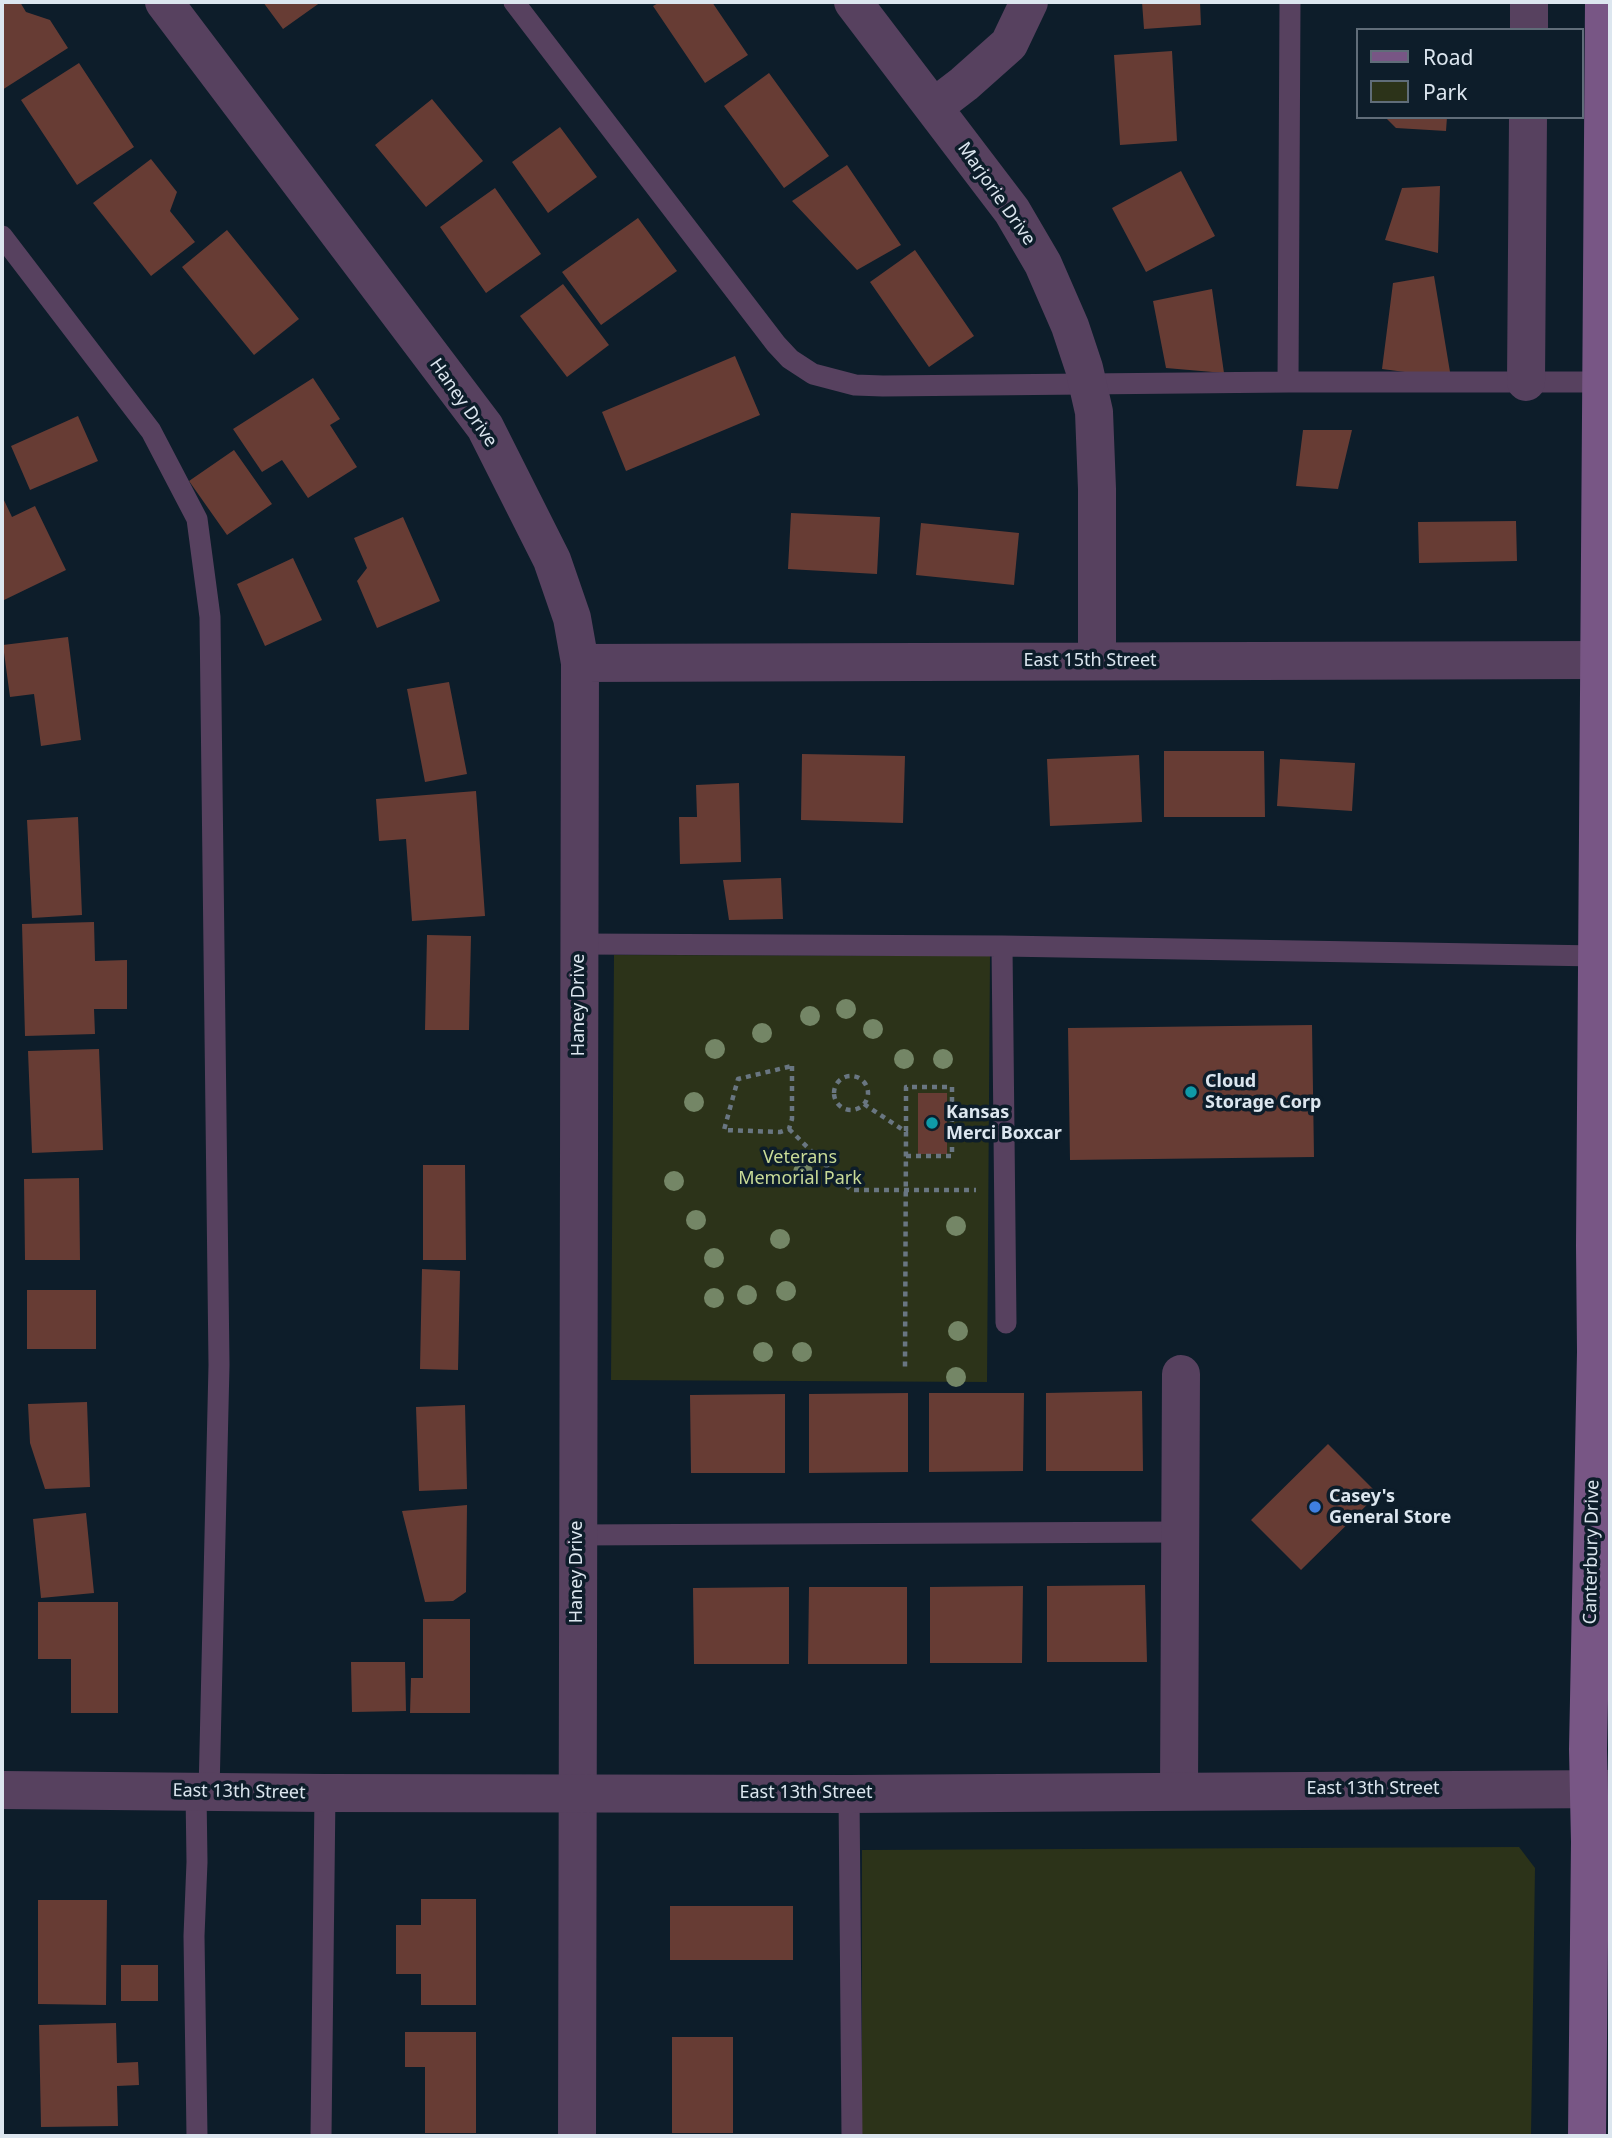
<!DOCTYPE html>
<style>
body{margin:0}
#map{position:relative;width:1612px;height:2138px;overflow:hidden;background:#0d1d2a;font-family:"Noto Sans",sans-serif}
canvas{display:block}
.frame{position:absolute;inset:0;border:4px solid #dce6ef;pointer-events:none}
.legend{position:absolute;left:1356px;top:28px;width:228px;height:91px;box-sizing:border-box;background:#0d1d2a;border:2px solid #606d79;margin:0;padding:9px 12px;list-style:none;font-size:21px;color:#dce6ef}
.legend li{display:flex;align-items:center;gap:14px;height:35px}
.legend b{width:35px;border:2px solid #606d79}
</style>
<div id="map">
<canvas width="1612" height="2138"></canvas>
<div class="frame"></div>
<ul class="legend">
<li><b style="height:9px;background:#785685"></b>Road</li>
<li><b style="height:19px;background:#2c3319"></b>Park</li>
</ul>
</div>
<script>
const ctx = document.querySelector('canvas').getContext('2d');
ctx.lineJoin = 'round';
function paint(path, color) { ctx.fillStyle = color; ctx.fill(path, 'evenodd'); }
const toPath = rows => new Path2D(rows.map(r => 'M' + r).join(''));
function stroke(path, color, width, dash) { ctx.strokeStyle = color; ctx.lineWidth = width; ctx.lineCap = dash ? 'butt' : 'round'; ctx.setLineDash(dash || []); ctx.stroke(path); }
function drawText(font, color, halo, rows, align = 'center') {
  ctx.font = font + ' "Noto Sans",sans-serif'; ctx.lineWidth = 7; ctx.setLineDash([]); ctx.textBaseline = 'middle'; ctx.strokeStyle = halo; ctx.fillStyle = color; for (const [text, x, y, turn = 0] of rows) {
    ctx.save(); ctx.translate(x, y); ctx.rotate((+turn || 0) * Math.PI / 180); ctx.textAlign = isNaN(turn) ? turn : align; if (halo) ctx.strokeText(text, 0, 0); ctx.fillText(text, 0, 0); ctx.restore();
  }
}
const green = toPath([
 [614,955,990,956,987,1382,611,1380],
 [1519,1847,1535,1868,1531,2136,862,2136,862,1850]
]);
const building = toPath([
 [2,2,20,2,26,12,50,20,68,48,2,90],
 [263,2,321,2,283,29],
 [660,2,712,2,748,55,705,83,653,6],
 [1142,2,1200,2,1201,25,1144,29],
 [1172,51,1177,141,1120,145,1114,55],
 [79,63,134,147,77,185,21,100],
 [769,73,829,156,784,188,724,106],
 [432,99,483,161,426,207,375,145],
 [1385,117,1447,117,1446,131,1396,128],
 [560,127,597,177,548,213,512,162],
 [151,159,177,192,170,211,195,242,151,276,93,203],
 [847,165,901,245,857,270,792,201],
 [1181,171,1215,236,1146,272,1112,208],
 [1440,186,1438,253,1385,240,1402,188],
 [495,188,541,254,486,293,440,227],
 [638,218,677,271,601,325,562,272],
 [227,230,299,319,254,355,182,267],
 [915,250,974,336,929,367,870,282],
 [1434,276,1451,378,1382,369,1393,283],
 [563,284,609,345,567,377,520,316],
 [1212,289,1224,373,1166,368,1153,301],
 [735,356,760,415,626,471,602,412],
 [313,378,340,419,330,425,357,467,308,498,282,460,262,472,233,429],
 [78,416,98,461,30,490,11,446],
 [1303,430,1352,430,1338,489,1296,486],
 [234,450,272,504,227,535,189,481],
 [2,496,12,517,35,506,66,570,2,601],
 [791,513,880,517,877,574,788,569],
 [403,517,440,601,377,628,357,581,367,568,354,538],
 [1516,521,1517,561,1419,563,1418,522],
 [921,523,1019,533,1014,585,916,575],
 [293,558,322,620,265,646,237,584],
 [68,637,81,740,41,746,34,694,10,697,3,645],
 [449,682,467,774,425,782,407,689],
 [1164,751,1264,751,1265,817,1164,817],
 [802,754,905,756,903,823,801,820],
 [1139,755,1142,822,1050,826,1047,759],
 [1280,759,1355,763,1352,811,1277,806],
 [739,783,741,862,680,864,679,817,697,817,696,785],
 [476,791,485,916,412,921,406,839,379,841,376,799],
 [78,817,82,915,32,918,27,820],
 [781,878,783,919,729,920,723,880],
 [94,922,95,961,127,960,127,1009,94,1009,95,1034,25,1036,22,924],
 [427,935,471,936,469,1030,425,1030],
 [1312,1025,1314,1157,1070,1160,1068,1028],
 [99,1049,103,1150,32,1153,28,1051],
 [918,1093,947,1093,947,1154,918,1154],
 [423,1165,465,1165,466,1260,423,1260],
 [79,1178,80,1260,25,1260,24,1179],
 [422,1269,460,1271,458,1370,420,1369],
 [27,1290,96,1290,96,1349,27,1349],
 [1142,1391,1143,1471,1046,1471,1046,1393],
 [908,1393,908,1472,809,1473,809,1394],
 [929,1393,1024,1393,1023,1471,929,1472],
 [785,1394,785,1473,691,1473,690,1395],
 [87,1402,90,1487,45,1489,30,1443,28,1404],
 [465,1405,467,1489,419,1491,416,1407],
 [1328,1444,1378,1494,1301,1570,1251,1520],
 [467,1505,466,1592,453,1601,425,1602,402,1511],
 [86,1513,94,1593,41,1598,33,1519],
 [1145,1585,1147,1662,1047,1662,1047,1586],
 [1023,1586,1022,1663,930,1663,930,1587],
 [789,1587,789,1664,694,1664,693,1588],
 [809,1587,907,1587,907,1664,808,1664],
 [38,1602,118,1602,118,1713,71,1713,71,1659,38,1659],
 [423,1619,470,1619,470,1713,410,1713,411,1678,423,1678],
 [351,1662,405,1662,406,1711,352,1712],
 [421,1899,476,1899,476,2005,421,2005,421,1974,396,1974,396,1925,421,1925],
 [38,1900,107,1900,106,2005,38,2004],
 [670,1906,793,1906,793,1960,670,1960],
 [121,1965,158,1965,158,2001,121,2001],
 [116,2023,117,2063,138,2062,139,2085,117,2086,118,2126,41,2127,39,2025],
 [405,2032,476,2032,476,2133,425,2133,425,2067,405,2067],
 [672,2037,733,2037,733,2133,672,2133]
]);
const path = toPath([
 [792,1066,792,1119,789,1129,780,1132,724,1130,738,1079,792,1066],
 '834 1093a17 17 0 1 1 34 0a17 17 0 1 1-34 0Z',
 [864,1104,906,1132,905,1367],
 [789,1129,851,1190,976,1190],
 [906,1156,952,1156,952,1087,906,1087,906,1131]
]);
const service = toPath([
 [514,2,776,344,790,359,813,374,855,385,883,386,1288,382,1601,382],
 [2,236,151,431,197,519,210,617,219,1365,209,1792],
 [1288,382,1290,2],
 [579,944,1002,946,1598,956],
 [1002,946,1006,1323],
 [578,1535,1180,1532],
 [196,1792,197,1862,194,1936,197,2136],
 [849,1794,852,2136],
 [321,2136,325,1793]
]);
const minor = toPath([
 [164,2,485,427,552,560,572,618,580,663,577,2136],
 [853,2,1012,211,1043,264,1070,326,1084,368,1094,412,1097,489,1097,661],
 [1529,30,1529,2],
 [934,107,964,84,1009,44,1029,2],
 [1526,382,1528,117],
 [580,663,1599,660],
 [1179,1790,1181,1374]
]);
const tertiary = toPath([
 [2,1790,325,1793,849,1794,1610,1789]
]);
const secondary = toPath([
 [1587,2136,1590,1842,1588,1749,1596,1352,1595,1245,1604,2]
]);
const trees = [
 [846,1009],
 [810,1016],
 [873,1029],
 [762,1033],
 [715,1049],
 [904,1059],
 [943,1059],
 [694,1102],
 [803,1172],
 [674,1181],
 [696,1220],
 [956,1226],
 [780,1239],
 [714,1258],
 [786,1291],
 [747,1295],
 [714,1298],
 [958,1331],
 [763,1352],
 [802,1352],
 [956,1377]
];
const markers = [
 [1191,1092,7,"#0f9aa8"],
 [932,1123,7,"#0f9aa8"],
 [1315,1507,7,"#3f7fe0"]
];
const streetNames = [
 ["Marjorie Drive",996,194,55],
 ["Haney Drive",463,403,55],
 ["East 15th Street",1090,661],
 ["Haney Drive",579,1005,-90],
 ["Canterbury Drive",1592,1552,-89],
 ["Haney Drive",577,1572,-90],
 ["East 13th Street",1373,1789],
 ["East 13th Street",239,1792,1],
 ["East 13th Street",806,1793]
];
const poiNames = [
 ["Cloud",1205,1082],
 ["Storage Corp",1205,1103],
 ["Kansas",946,1113],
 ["Merci Boxcar",946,1134],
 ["Casey's",1329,1497],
 ["General Store",1329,1518]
];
const parkNames = [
 ["Veterans",800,1158],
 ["Memorial Park",800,1179]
];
paint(green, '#2c3319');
paint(building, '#673c34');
stroke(path, '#697681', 4.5, [5, 5]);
stroke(service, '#57415f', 21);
stroke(minor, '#57415f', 38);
stroke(tertiary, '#57415f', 38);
stroke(secondary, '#785685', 38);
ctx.fillStyle = '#748666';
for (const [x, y] of trees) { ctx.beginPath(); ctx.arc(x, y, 10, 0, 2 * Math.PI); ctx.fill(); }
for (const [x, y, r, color] of markers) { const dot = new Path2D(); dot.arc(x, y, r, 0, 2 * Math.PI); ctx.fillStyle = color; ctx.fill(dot); stroke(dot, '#0d1d2a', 2.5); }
drawText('18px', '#dce6ef', '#0d1d2a', streetNames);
drawText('bold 18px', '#dce6ef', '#0d1d2a', poiNames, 'left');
drawText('18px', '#c9db97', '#0d1d2a', parkNames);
</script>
